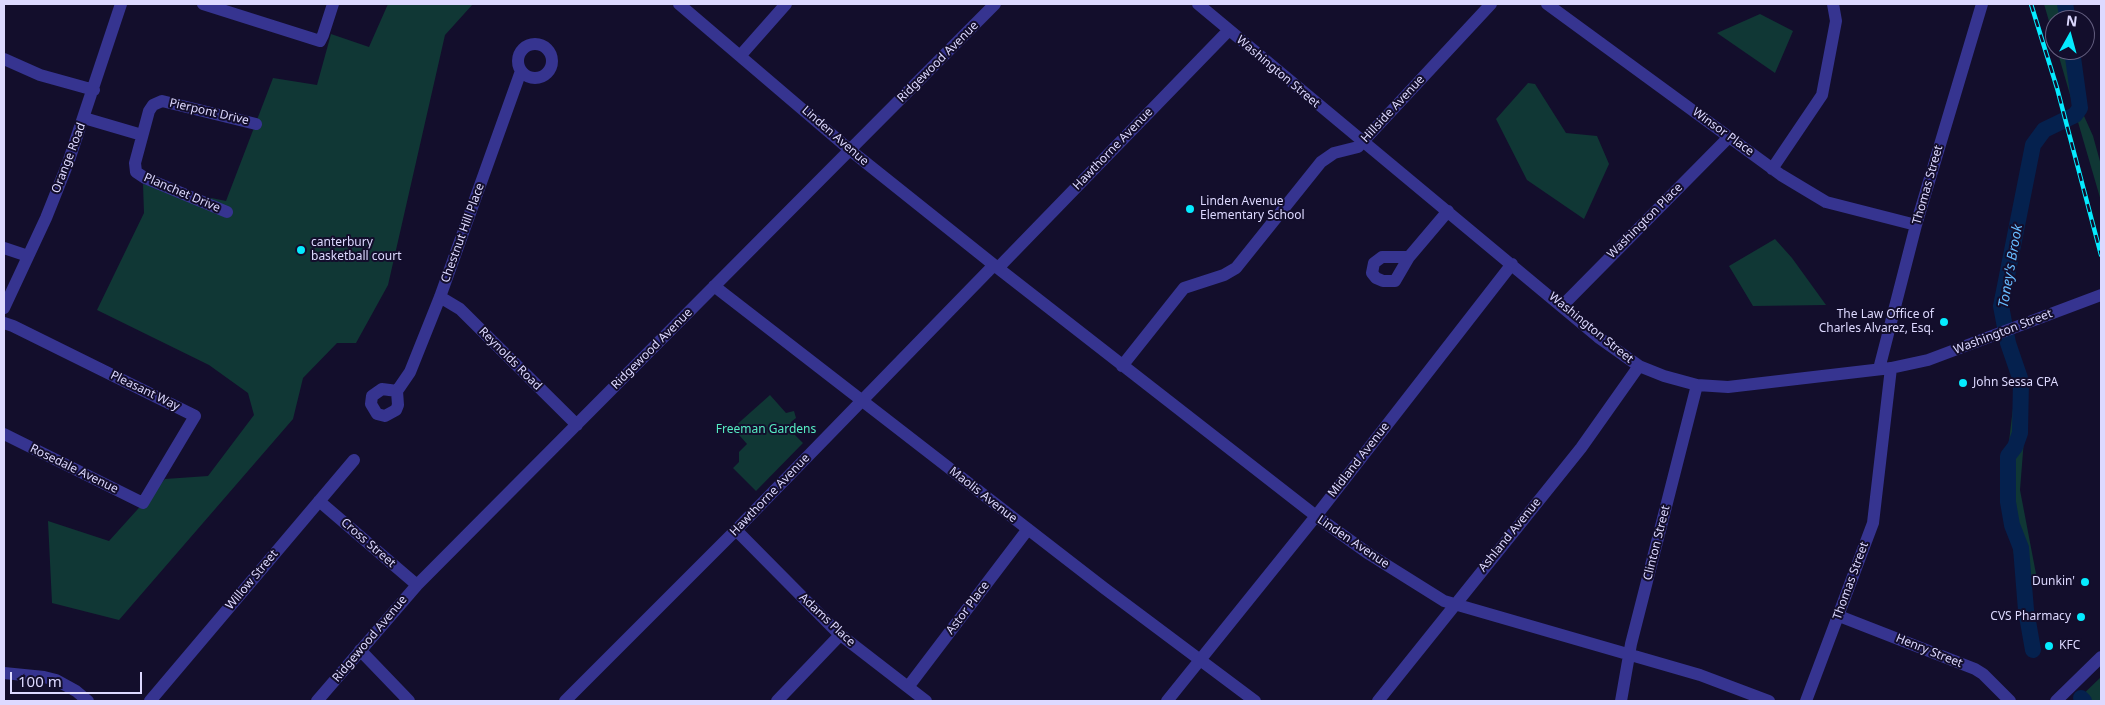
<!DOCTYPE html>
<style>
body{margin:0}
#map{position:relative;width:2105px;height:705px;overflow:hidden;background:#130e2c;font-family:"Noto Sans",sans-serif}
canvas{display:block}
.frame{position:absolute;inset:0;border:5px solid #ddd9ff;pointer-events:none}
.north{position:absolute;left:2045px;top:10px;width:50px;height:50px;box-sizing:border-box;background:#130e2c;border:1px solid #645f80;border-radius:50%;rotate:7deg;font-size:14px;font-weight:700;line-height:20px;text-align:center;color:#ddd9ff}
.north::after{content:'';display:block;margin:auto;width:18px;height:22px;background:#05ebff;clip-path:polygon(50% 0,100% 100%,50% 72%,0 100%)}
.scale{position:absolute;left:10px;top:672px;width:132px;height:22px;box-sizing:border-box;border:2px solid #ddd9ff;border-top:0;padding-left:6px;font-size:15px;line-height:18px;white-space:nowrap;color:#ddd9ff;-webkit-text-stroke:4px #130e2c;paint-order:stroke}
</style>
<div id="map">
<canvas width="2105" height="705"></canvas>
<div class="frame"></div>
<div class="north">N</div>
<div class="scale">100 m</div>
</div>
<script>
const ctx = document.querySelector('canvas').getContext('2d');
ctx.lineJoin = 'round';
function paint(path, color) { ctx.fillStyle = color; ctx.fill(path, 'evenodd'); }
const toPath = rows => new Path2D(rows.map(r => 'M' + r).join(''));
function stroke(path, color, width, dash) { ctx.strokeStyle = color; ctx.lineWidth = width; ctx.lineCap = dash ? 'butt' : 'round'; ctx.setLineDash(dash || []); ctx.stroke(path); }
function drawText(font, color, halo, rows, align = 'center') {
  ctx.font = font + ' "Noto Sans",sans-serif'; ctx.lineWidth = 4; ctx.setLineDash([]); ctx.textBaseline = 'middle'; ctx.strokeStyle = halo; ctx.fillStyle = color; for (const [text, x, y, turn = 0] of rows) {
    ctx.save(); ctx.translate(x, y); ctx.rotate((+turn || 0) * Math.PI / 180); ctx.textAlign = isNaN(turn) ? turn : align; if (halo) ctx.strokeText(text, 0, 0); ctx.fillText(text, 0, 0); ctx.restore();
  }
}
const green = toPath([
 [388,4,473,4,445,35,388,285,356,343,337,343,303,378,293,419,119,620,52,603,48,521,109,541,165,479,208,476,254,415,248,393,209,365,97,310,144,213,143,184,226,201,273,78,317,85,331,34,369,47],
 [2044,4,2069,4,2071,20,2055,20,2055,42],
 [1760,14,1793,31,1775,73,1717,33],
 [2057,50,2075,50,2084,116,2093,136,2101,165,2101,201],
 [1528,83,1535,84,1566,133,1597,136,1609,164,1584,219,1527,180,1496,119],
 [1775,239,1792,258,1826,305,1753,306,1729,266],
 [2027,387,2027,401,2020,490,2037,579,2029,588,2023,619,2004,484,2014,399],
 [770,395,786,413,794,411,796,418,791,422,789,429,803,443,756,491,733,468,739,462,739,452,747,444,733,428],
 [2101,677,2101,701,2076,701]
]);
const river = toPath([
 [2065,4,2068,20],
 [2033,650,2026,610,2021,548,2012,525,2008,502,2008,456,2015,447,2020,433,2021,381,2008,343,2001,306,2033,145,2044,130,2075,115,2080,108,2072,50],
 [2081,698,2084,701]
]);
const minor = toPath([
 [203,4,320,41,323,35,333,4],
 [679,4,850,150,994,265,1316,516,1369,554,1444,601,1700,675,1769,701],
 [1198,4,1598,337,1639,366,1664,376,1697,385,1728,387,1891,368,1928,360,2101,295],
 [1547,4,1781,175,1826,202,1916,225],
 '518 61a17 17 0 1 1 34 0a17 17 0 1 1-34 0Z',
 [740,56,786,4],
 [4,59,40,75,94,90],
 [84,118,142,135],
 [1772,169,1822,95,1836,21,1833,4],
 [227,212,145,178,136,172,135,163,149,111,153,105,162,101,256,124],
 [4,248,28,256],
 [1409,257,1395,281,1383,281,1376,278,1372,273,1374,263,1382,257,1409,257,1448,211],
 [998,268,1229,30],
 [714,286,1104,588,1255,701],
 [440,297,460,309,577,425],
 [1562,306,1729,137],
 [4,308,46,218,68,163,121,4],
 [4,323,13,326,195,416,143,503,4,434],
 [1122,366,1184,288,1224,275,1236,268,1321,162,1334,153,1358,147,1491,4],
 [1879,369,1916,225,1982,4],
 [382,389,397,391,398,405,396,410,385,416,377,414,371,404,372,396,382,389],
 [397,391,410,372,440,297,521,71],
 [319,501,417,585],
 [736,530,838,633,926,701],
 [1839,616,1975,669,1983,674,2010,701],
 [360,650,409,701],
 [4,673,44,677,56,680,76,691,88,701],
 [908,687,1028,529],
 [150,701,354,460],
 [317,701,417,585,995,4],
 [565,701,736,530,994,265],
 [777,701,840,635],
 [1167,701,1316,516,1512,264],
 [1378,701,1581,448,1639,366],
 [1621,701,1631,644,1697,385],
 [1806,701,1873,523,1891,368],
 [2056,701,2101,657]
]);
const rail = toPath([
 [2031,4,2057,88,2101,255]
]);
const markers = [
 [1190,209,5,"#05ebff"],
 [301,250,5,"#05ebff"],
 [1944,322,5,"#05ebff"],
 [1963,383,5,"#05ebff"],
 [2085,582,5,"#05ebff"],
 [2081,617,5,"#05ebff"],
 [2049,646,5,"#05ebff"]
];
const streetNames = [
 ["Ridgewood Avenue",938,62,-45],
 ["Washington Street",1278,72,40],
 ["Hillside Avenue",1393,109,-47],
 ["Pierpont Drive",209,112,13],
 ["Winsor Place",1723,132,36],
 ["Linden Avenue",835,136,41],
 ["Hawthorne Avenue",1113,149,-46],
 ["Orange Road",69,158,-69],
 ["Thomas Street",1928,185,-74],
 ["Planchet Drive",182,193,23],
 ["Washington Place",1645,221,-45],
 ["Chestnut Hill Place",463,233,-70],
 ["Washington Street",1591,328,39],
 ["Washington Street",2003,332,-21],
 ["Ridgewood Avenue",652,349,-45],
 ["Reynolds Road",510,359,45],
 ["Pleasant Way",145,391,26],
 ["Midland Avenue",1359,460,-52],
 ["Rosedale Avenue",74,469,26],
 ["Hawthorne Avenue",770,495,-46],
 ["Maolis Avenue",983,495,38],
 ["Ashland Avenue",1510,535,-51],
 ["Linden Avenue",1353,542,34],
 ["Cross Street",368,543,41],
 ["Clinton Street",1657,543,-76],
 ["Willow Street",252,580,-50],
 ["Thomas Street",1851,581,-70],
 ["Astor Place",968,608,-53],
 ["Adams Place",827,620,43],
 ["Ridgewood Avenue",370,639,-50],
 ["Henry Street",1929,651,22]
];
const poiNames = [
 ["Linden Avenue",1200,202],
 ["Elementary School",1200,216],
 ["canterbury",311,243],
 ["basketball court",311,257],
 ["The Law Office of",1934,315,"right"],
 ["Charles Alvarez, Esq.",1934,329,"right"],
 ["John Sessa CPA",1973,383],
 ["Dunkin'",2075,582,"right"],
 ["CVS Pharmacy",2071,617,"right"],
 ["KFC",2059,646]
];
const parkNames = [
 ["Freeman Gardens",766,430]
];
const waterNames = [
 ["Toney's Brook",2011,266,-80]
];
paint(green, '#103735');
stroke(river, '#05214e', 16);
stroke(minor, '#363490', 12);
stroke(rail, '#05ebff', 4.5);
stroke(rail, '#130e2c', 2.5, [8]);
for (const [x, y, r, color] of markers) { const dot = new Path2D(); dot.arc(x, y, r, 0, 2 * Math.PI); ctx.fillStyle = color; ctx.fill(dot); stroke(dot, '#130e2c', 2); }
drawText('12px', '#ddd9ff', '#130e2c', streetNames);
drawText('12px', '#ddd9ff', '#130e2c', poiNames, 'left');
drawText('12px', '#57edc4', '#130e2c', parkNames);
drawText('italic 14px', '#67bcff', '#130e2c', waterNames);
</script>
